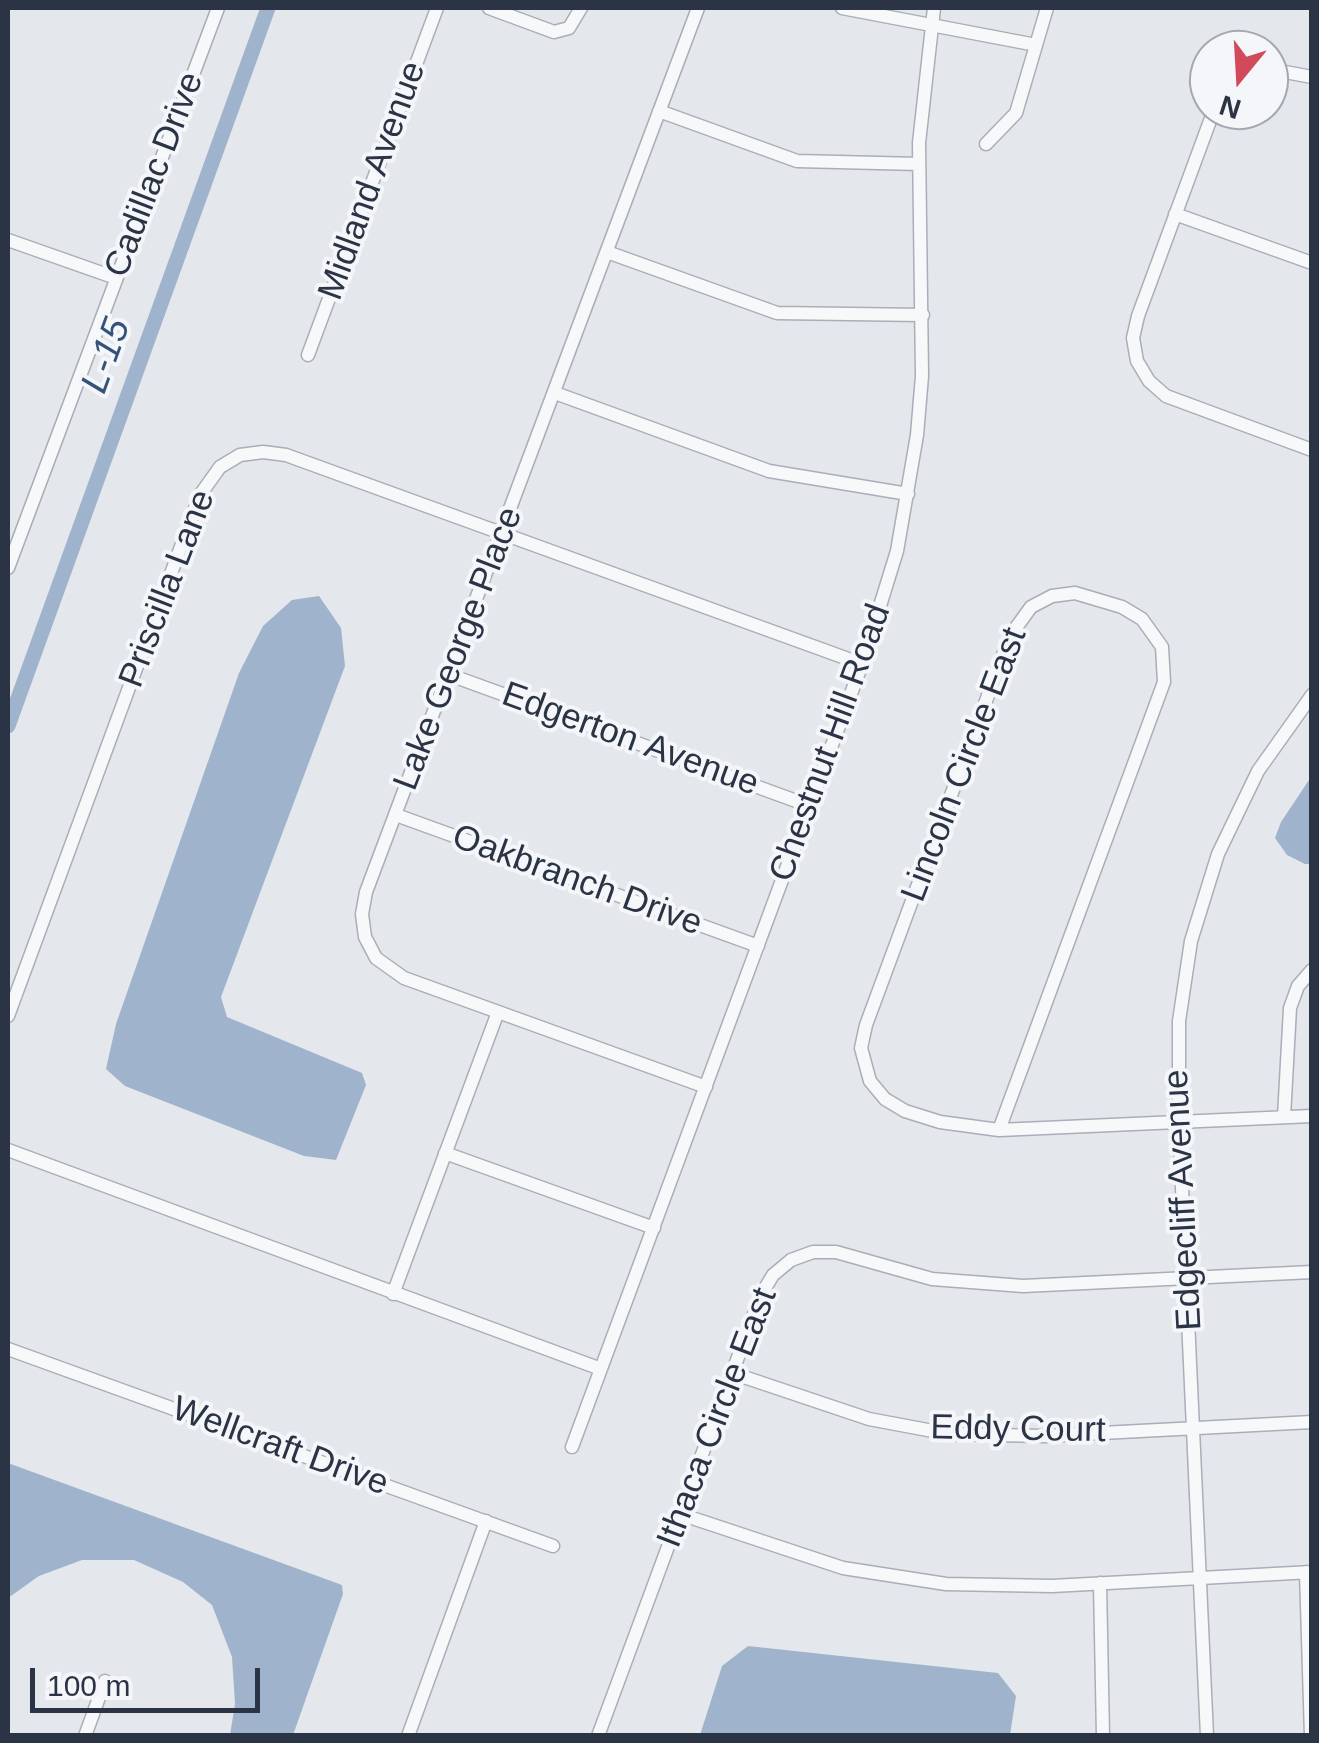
<!DOCTYPE html>
<style>
body{margin:0}
#map{position:relative;width:1319px;height:1743px;overflow:hidden;background:#e4e7ec;font-family:Helvetica,sans-serif}
canvas{display:block}
.frame{position:absolute;inset:0;border:10px solid #2b3445;pointer-events:none}
.north{position:absolute;left:1189px;top:30px;width:100px;height:100px;box-sizing:border-box;background:#f4f6f9;border:2px solid #a4a8b1;border-radius:50%;rotate:198deg;font-size:28px;font-weight:700;line-height:40px;text-align:center;color:#2b3445}
.north::after{content:'';display:block;margin:auto;width:35px;height:45px;background:#d1495b;clip-path:polygon(50% 0,100% 100%,50% 72%,0 100%)}
.scale{position:absolute;left:30px;top:1668px;width:230px;height:45px;box-sizing:border-box;border:5px solid #2b3445;border-top:0;padding-left:12px;font-size:30px;line-height:35px;white-space:nowrap;color:#2b3445;-webkit-text-stroke:8px #f4f6f9;paint-order:stroke}
</style>
<div id="map">
<canvas width="1319" height="1743"></canvas>
<div class="frame"></div>
<div class="north">N</div>
<div class="scale">100 m</div>
</div>
<script>
const ctx = document.querySelector('canvas').getContext('2d');
ctx.lineJoin = 'round';
function paint(path, color) { ctx.fillStyle = color; ctx.fill(path, 'evenodd'); }
const toPath = rows => new Path2D(rows.map(r => 'M' + r).join(''));
function stroke(path, color, width, dash) { ctx.strokeStyle = color; ctx.lineWidth = width; ctx.lineCap = dash ? 'butt' : 'round'; ctx.setLineDash(dash || []); ctx.stroke(path); }
function drawText(font, color, halo, rows, align = 'center') {
  ctx.font = font + ' Helvetica,sans-serif'; ctx.lineWidth = 8; ctx.setLineDash([]); ctx.textBaseline = 'middle'; ctx.strokeStyle = halo; ctx.fillStyle = color; for (const [text, x, y, turn = 0] of rows) {
    ctx.save(); ctx.translate(x, y); ctx.rotate((+turn || 0) * Math.PI / 180); ctx.textAlign = isNaN(turn) ? turn : align; if (halo) ctx.strokeText(text, 0, 0); ctx.fillText(text, 0, 0); ctx.restore();
  }
}
const water = toPath([
 [319,596,341,628,345,666,221,997,227,1017,362,1073,366,1085,336,1160,304,1156,125,1086,106,1069,116,1024,239,673,263,626,292,600],
 [1311,777,1311,864,1305,864,1287,855,1275,838,1281,822],
 [8,1463,342,1585,343,1594,293,1735,230,1735,235,1704,232,1657,212,1605,183,1582,134,1560,82,1560,39,1576,8,1598],
 [748,1646,998,1673,1016,1696,1010,1735,700,1735,722,1666]
]);
const canal = toPath([
 [8,726,268,8]
]);
const minor = toPath([
 [489,8,554,32,569,28,581,8],
 [698,8,366,892,362,914,365,937,376,958,404,978,706,1087],
 [842,8,1036,45],
 [1269,69,1312,77],
 [1214,110,1138,316,1133,338,1137,361,1149,381,1166,396,1312,450],
 [659,111,797,161,919,164],
 [986,144,1016,113,1047,8],
 [1175,214,1312,263],
 [8,240,116,278],
 [607,252,777,313,923,315],
 [308,355,437,8],
 [555,393,769,471,908,494],
 [8,568,218,8],
 [450,675,810,806],
 [396,815,758,946],
 [8,1016,200,495,220,467,240,455,263,452,286,455,862,664],
 [1284,1117,1290,1008,1298,986,1312,970],
 [999,1130,1164,682,1162,647,1142,619,1122,607,1075,593,1052,596,1031,607,1010,636,866,1025,861,1048,870,1081,885,1099,905,1111,940,1122,999,1130,1312,1116],
 [8,1150,601,1369],
 [445,1153,654,1228],
 [393,1294,498,1012],
 [8,1349,553,1546],
 [732,1373,869,1419,949,1434,1044,1436,1312,1422],
 [572,1447,862,664,897,551,917,435,922,376,919,143,934,8],
 [680,1514,843,1568,946,1584,1052,1586,1312,1572],
 [1306,1572,1311,1736],
 [1100,1583,1103,1736],
 [85,1736,105,1681],
 [408,1736,486,1521],
 [598,1736,761,1295,773,1275,791,1260,813,1252,836,1252,932,1279,1023,1286,1312,1272],
 [1207,1736,1179,1122,1179,1021,1191,941,1218,854,1258,771,1312,695]
]);
const streetNames = [
 ["Cadillac Drive",155,175,-69],
 ["Midland Avenue",373,181,-70],
 ["Priscilla Lane",168,589,-69],
 ["Lake George Place",459,649,-69],
 ["Edgerton Avenue",630,740,20],
 ["Chestnut Hill Road",831,743,-70],
 ["Lincoln Circle East",965,765,-69],
 ["Oakbranch Drive",577,881,20],
 ["Edgecliff Avenue",1184,1200,-93],
 ["Ithaca Circle East",718,1418,-69],
 ["Eddy Court",1018,1430,1],
 ["Wellcraft Drive",280,1447,20]
];
const waterNames = [
 ["L-15",107,356,-70]
];
paint(water, '#9fb4cc');
stroke(canal, '#9fb4cc', 15);
stroke(minor, '#a9aeb7', 15);
stroke(minor, '#f7f8fa', 12);
drawText('35px', '#2b3445', '#f4f6f9', streetNames);
drawText('italic 38px', '#34527a', '#f4f6f9', waterNames);
</script>
